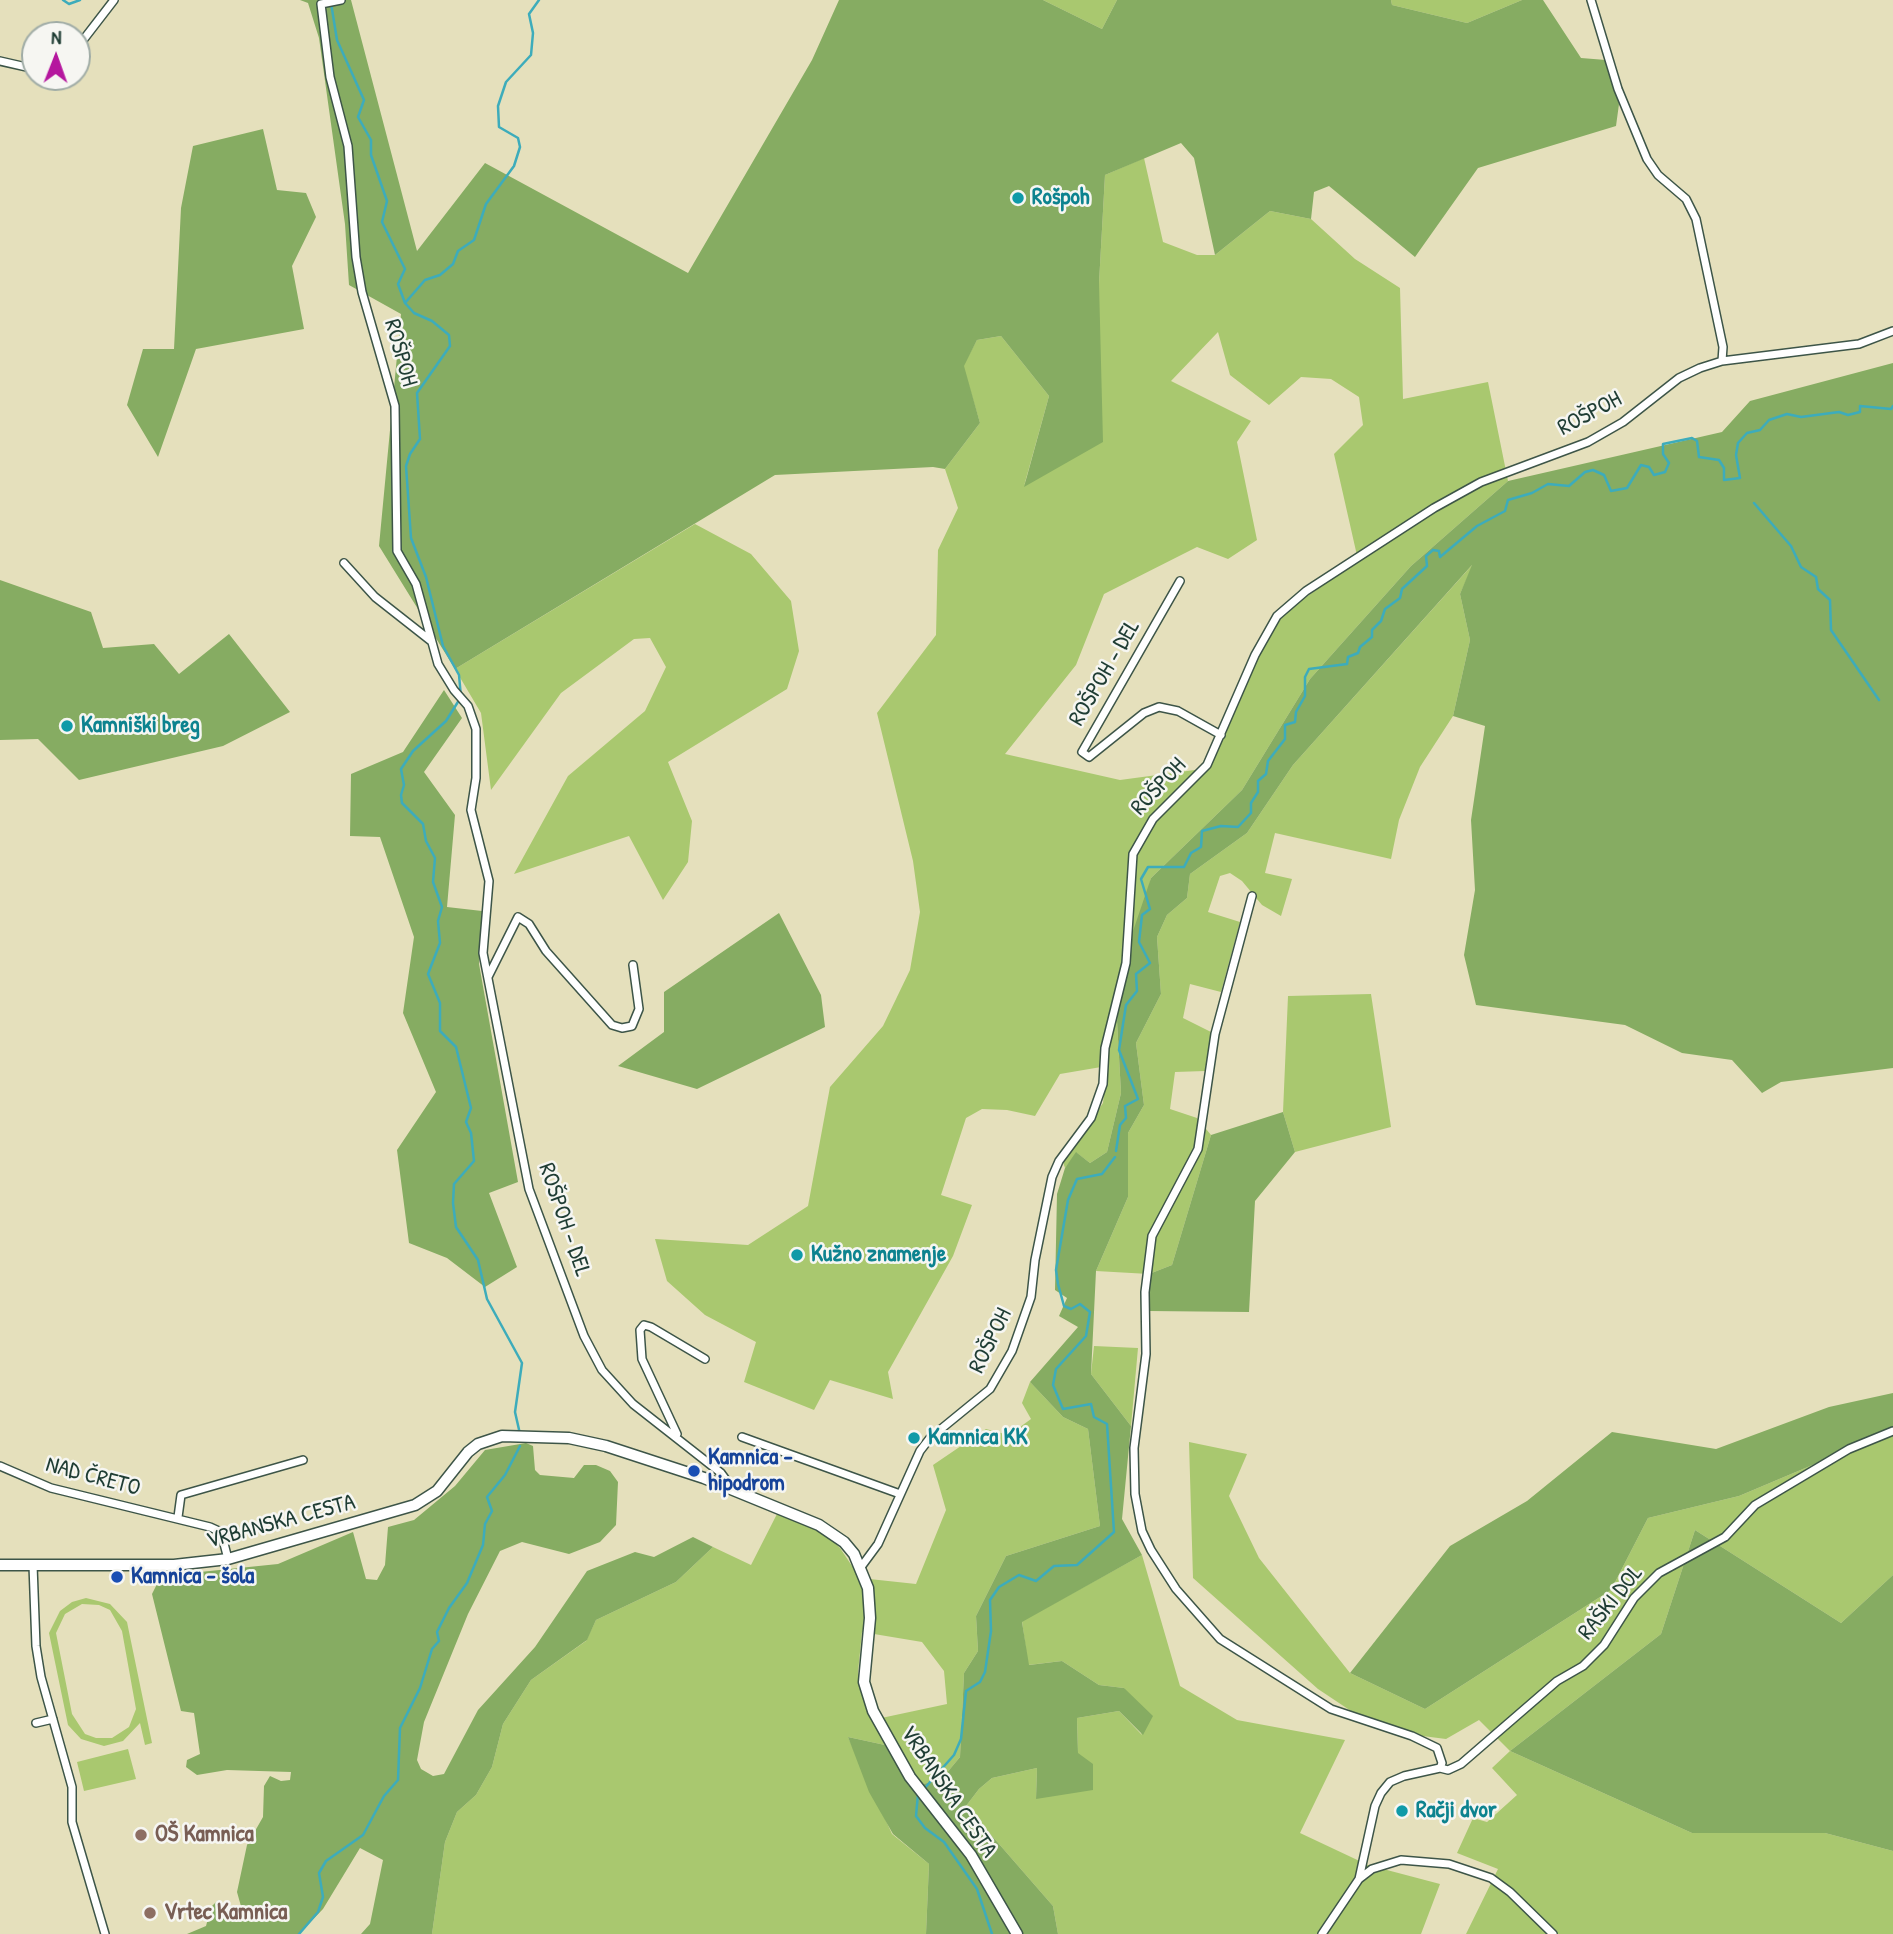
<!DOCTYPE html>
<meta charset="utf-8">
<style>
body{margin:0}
#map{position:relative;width:1893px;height:1934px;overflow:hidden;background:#e5e0bc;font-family:"Patrick Hand",sans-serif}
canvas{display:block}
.north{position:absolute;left:21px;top:21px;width:70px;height:70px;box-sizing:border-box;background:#f6f6f2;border:2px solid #a0aca6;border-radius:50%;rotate:1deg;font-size:19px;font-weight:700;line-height:28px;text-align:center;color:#1f3d34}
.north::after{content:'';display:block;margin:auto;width:24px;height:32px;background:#b5179e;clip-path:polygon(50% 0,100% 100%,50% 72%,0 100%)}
</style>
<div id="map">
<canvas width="1893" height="1934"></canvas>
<div class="north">N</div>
</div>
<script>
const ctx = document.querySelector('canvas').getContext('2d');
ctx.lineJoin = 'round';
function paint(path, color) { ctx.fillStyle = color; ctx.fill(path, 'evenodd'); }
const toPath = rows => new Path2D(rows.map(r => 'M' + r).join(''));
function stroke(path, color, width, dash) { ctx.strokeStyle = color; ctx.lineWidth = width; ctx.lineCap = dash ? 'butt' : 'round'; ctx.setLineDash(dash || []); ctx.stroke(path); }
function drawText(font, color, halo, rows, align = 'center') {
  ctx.font = font + ' "Patrick Hand",sans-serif'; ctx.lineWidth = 5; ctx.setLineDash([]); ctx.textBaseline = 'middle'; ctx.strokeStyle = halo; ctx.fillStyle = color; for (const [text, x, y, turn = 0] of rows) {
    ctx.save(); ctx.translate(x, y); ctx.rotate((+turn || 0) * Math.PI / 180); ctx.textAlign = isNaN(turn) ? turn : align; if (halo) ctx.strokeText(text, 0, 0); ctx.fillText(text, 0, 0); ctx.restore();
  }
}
const green = toPath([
 [1043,0,1117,0,1102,29],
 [1391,0,1522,0,1467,23,1392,5],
 [1144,158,1163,242,1197,255,1215,255,1270,211,1311,219,1355,259,1400,288,1403,399,1488,382,1508,481,1411,566,1310,679,1242,790,1151,878,1117,1021,1121,1093,1107,1152,1090,1163,1077,1153,1065,1168,1063,1162,1103,1103,1107,1066,1060,1074,1035,1116,1007,1110,982,1109,966,1118,941,1195,972,1205,953,1256,888,1372,893,1399,830,1380,814,1410,744,1382,756,1342,705,1315,667,1281,655,1239,748,1245,808,1206,830,1087,883,1026,910,970,920,912,913,861,877,713,936,635,938,550,958,508,945,469,980,423,963,366,977,340,1001,336,1049,396,1024,486,1099,283,1105,175],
 [1218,332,1230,375,1269,405,1301,377,1331,379,1359,397,1363,425,1334,454,1358,560,1274,620,1202,769,1120,780,1005,754,1076,665,1104,594,1197,547,1228,559,1257,540,1237,442,1251,421,1171,381],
 [695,524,751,554,791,601,799,651,787,689,668,762,692,821,688,862,663,900,629,836,514,874,568,776,645,711,666,667,650,638,634,639,561,693,491,790,481,713,455,669],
 [1474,563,1460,594,1470,640,1453,716,1420,767,1399,820,1391,859,1275,833,1265,873,1292,879,1281,916,1262,905,1242,881,1230,873,1220,876,1208,912,1240,922,1221,992,1190,984,1183,1018,1211,1032,1205,1071,1175,1072,1170,1109,1197,1118,1211,1135,1172,1265,1149,1274,1096,1271,1128,1197,1128,1133,1144,1105,1136,1043,1161,994,1157,937,1167,915,1187,898,1190,874,1247,833,1293,765],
 [1371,994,1391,1127,1295,1152,1283,1112,1288,996],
 [1094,1346,1138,1348,1131,1426,1091,1374],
 [1030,1382,1063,1417,1088,1429,1100,1526,1006,1556,976,1616,978,1651,964,1673,960,1757,940,1781,909,1786,885,1745,848,1737,892,1834,929,1864,926,1934,432,1934,445,1842,457,1812,476,1795,492,1767,503,1724,531,1680,586,1641,596,1620,676,1582,713,1547,751,1565,778,1512,817,1525,840,1548,860,1578,916,1584,946,1510,933,1465,986,1429,1009,1435,1031,1419,1022,1403],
 [862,1632,922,1642,944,1671,947,1704,872,1720,858,1672],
 [1893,1431,1893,1575,1841,1623,1695,1530,1661,1634,1510,1751,1692,1833,1825,1833,1893,1851,1893,1934,1466,1934,1498,1869,1457,1853,1473,1818,1487,1822,1517,1795,1492,1768,1510,1751,1479,1720,1446,1739,1407,1734,1357,1715,1318,1689,1193,1578,1189,1442,1247,1454,1229,1496,1259,1558,1350,1673,1425,1709,1611,1590,1648,1518,1739,1496],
 [1142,1555,1180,1686,1237,1720,1345,1740,1300,1833,1368,1865,1440,1884,1421,1934,1058,1934,1053,1906,966,1806,979,1789,992,1778,1037,1768,1036,1799,1078,1753,1077,1718,1119,1711,1142,1735,1124,1688,1099,1685,1062,1661,1028,1665,1022,1621],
 [86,1598,110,1604,127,1622,152,1743,145,1745,140,1723,123,1741,104,1746,81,1739,68,1725,49,1633,60,1611,72,1602],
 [82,1604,99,1605,110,1610,122,1631,136,1709,129,1727,112,1738,96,1738,85,1734,72,1714,56,1633,65,1614],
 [128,1749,136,1779,84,1791,77,1762]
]);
const forest = toPath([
 [300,0,351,0,417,251,485,163,688,273,812,60,839,0,1043,0,1102,29,1117,0,1391,0,1392,5,1467,23,1522,0,1543,0,1581,58,1606,60,1619,104,1616,126,1478,168,1415,257,1329,186,1314,192,1311,219,1270,211,1215,255,1194,158,1181,143,1105,175,1099,283,1103,442,1024,487,1049,396,1001,336,977,340,964,366,980,423,945,469,933,467,775,475,455,669,379,546,401,314,349,285,345,224,319,38,308,3],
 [263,129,277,190,306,193,316,217,292,266,304,329,196,349,158,457,127,405,143,349,174,349,181,208,193,146],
 [1893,363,1893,1068,1781,1082,1762,1093,1732,1060,1682,1053,1625,1025,1476,1005,1464,955,1475,890,1471,820,1485,726,1453,716,1470,640,1460,594,1472,565,1293,765,1247,833,1190,874,1187,898,1167,915,1157,937,1161,994,1136,1043,1144,1105,1128,1133,1128,1197,1096,1271,1091,1374,1131,1426,1122,1519,1142,1555,1022,1622,1029,1665,1062,1661,1099,1685,1124,1688,1153,1716,1143,1735,1119,1711,1077,1718,1078,1753,1093,1764,1093,1790,1036,1799,1037,1768,992,1778,979,1789,966,1806,1053,1906,1058,1934,926,1934,929,1864,893,1834,869,1792,848,1737,885,1745,909,1786,940,1781,960,1757,964,1673,978,1651,976,1616,1006,1556,1100,1526,1088,1429,1063,1417,1030,1382,1078,1327,1059,1316,1067,1298,1055,1290,1057,1194,1065,1168,1076,1152,1090,1163,1107,1152,1121,1093,1117,1021,1127,949,1151,878,1242,790,1310,679,1411,566,1508,481,1722,432,1750,401],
 [0,580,91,612,103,648,154,644,179,674,229,634,290,712,223,746,79,780,38,739,0,740],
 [444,690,462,718,424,772,455,815,447,907,482,911,479,964,518,1182,489,1193,517,1267,485,1287,447,1258,409,1243,397,1150,436,1092,403,1013,414,937,380,837,350,836,351,774,403,752],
 [779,913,821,995,825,1027,697,1089,618,1066,664,1032,664,992],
 [1283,1112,1295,1152,1255,1201,1249,1312,1149,1311,1149,1274,1172,1265,1211,1135],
 [1893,1393,1893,1431,1739,1496,1648,1518,1611,1590,1425,1709,1350,1673,1450,1546,1527,1501,1612,1432,1716,1449,1829,1407],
 [526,1443,533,1446,535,1470,540,1475,574,1478,584,1465,596,1465,610,1471,618,1482,616,1525,600,1542,569,1554,522,1542,500,1551,468,1614,424,1722,417,1760,421,1769,433,1776,444,1774,478,1710,535,1647,587,1571,635,1552,654,1557,693,1537,713,1547,676,1582,596,1620,587,1640,531,1680,503,1724,492,1767,476,1795,457,1812,445,1842,432,1934,361,1934,370,1924,383,1860,360,1848,323,1909,299,1934,187,1934,206,1926,211,1907,218,1900,238,1919,244,1917,237,1892,247,1845,263,1817,264,1786,270,1776,281,1781,290,1780,291,1772,227,1770,197,1775,186,1767,187,1760,200,1754,194,1713,181,1711,152,1594,161,1576,278,1564,353,1532,366,1579,377,1580,385,1565,388,1527,414,1520,455,1486,485,1450],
 [1695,1530,1841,1623,1893,1575,1893,1851,1825,1833,1692,1833,1510,1751,1661,1634]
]);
const stream = toPath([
 [63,0,69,4,80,0],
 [331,3,337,40,364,100,358,117,371,140,371,155,387,201,382,222,405,269,398,284,405,303,414,313,432,321,449,335,450,346,417,393,420,439,410,454,406,466,411,538,426,577,443,646,459,675,461,697,446,721,413,751,401,769,404,785,401,795,402,803,423,824,426,841,435,858,433,882,442,907,438,921,440,943,428,974,440,1003,440,1031,456,1047,471,1108,466,1122,471,1133,474,1161,454,1184,453,1203,456,1227,478,1260,487,1299,522,1363,515,1412,520,1434],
 [405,303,425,280,440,275,453,264,458,251,474,240,486,204,514,166,520,147,518,138,499,127,498,106,506,82,531,55,533,33,529,14,539,0],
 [1754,503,1791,546,1801,567,1816,577,1818,589,1830,600,1831,630,1879,700],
 [1116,1151,1120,1125,1126,1118,1125,1106,1138,1099,1119,1050,1126,1005,1137,991,1136,974,1150,963,1139,942,1142,915,1150,909,1141,879,1148,867,1184,867,1191,853,1201,847,1202,831,1221,826,1238,827,1251,813,1251,803,1258,792,1258,781,1266,774,1268,761,1285,739,1285,725,1295,722,1296,712,1305,696,1305,677,1309,669,1347,664,1348,657,1358,653,1360,647,1372,637,1372,630,1381,621,1385,609,1400,598,1402,589,1427,566,1426,556,1433,550,1439,551,1440,557,1477,526,1505,511,1508,500,1532,493,1548,484,1569,486,1585,472,1593,470,1604,475,1611,491,1627,488,1641,465,1649,467,1654,475,1665,472,1669,463,1663,454,1663,444,1692,438,1697,441,1699,457,1719,460,1724,468,1724,480,1740,478,1736,455,1738,443,1747,433,1760,430,1769,420,1787,414,1801,417,1839,412,1848,415,1860,412,1860,406,1891,409,1893,406],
 [923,1790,954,1755,961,1739,966,1691,980,1682,985,1672,991,1631,990,1600,999,1587,1019,1575,1036,1581,1054,1566,1077,1565,1114,1532,1107,1424,1094,1417,1091,1404,1063,1409,1053,1385,1056,1369,1086,1336,1090,1312,1080,1304,1071,1309,1064,1306,1058,1284,1056,1270,1068,1200,1077,1179,1102,1174,1115,1157],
 [918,1794,916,1816,925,1828,944,1842,977,1889,992,1934],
 [299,1934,318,1912,323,1897,319,1873,326,1861,363,1835,384,1796,398,1780,400,1728,420,1688,432,1649,439,1641,437,1632,449,1608,467,1583,483,1545,485,1524,492,1511,487,1497,505,1475,520,1446]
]);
const minor = toPath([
 [1591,0,1618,89,1647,159,1658,175,1686,199,1696,219,1723,347,1722,361],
 [321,4,330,77,348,146,356,257,362,292,395,406,397,551,416,584,438,664,454,690,468,706,476,729,476,778,471,810,489,881,483,953,529,1189,584,1336,602,1370,633,1404,721,1473,732,1488],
 [321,4,341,0],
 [77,48,114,0],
 [0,61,35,69],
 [344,563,375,597,431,641],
 [1180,581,1082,752,1089,757,1144,713,1159,707,1178,711,1221,735],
 [1252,896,1215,1034,1198,1149,1152,1236,1145,1292,1146,1354,1134,1448,1135,1494,1142,1531,1151,1550,1176,1589,1220,1639,1331,1709,1412,1736,1437,1748,1442,1763,1440,1768,1404,1776,1390,1782,1381,1793,1375,1806,1359,1879],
 [488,977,518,917,529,924,546,951,612,1025,622,1028,632,1026,639,1009,633,965],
 [677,1434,642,1359,640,1330,644,1325,651,1327,705,1359],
 [742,1437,900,1494],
 [0,1466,51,1488,210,1527,221,1532,228,1559],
 [178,1517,181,1495,303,1460],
 [33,1565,36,1646,41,1677,72,1787,72,1822,105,1934],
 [861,1567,878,1544,920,1451,930,1438,990,1389,1012,1351,1031,1297,1035,1260,1052,1177,1059,1161,1091,1118,1103,1084,1105,1048,1126,963,1133,854,1153,819,1207,765,1255,655,1277,616,1306,591,1434,508,1481,482,1588,442,1623,422,1679,378,1700,368,1722,361,1859,344,1893,331],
 [36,1723,53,1719],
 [1440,1768,1448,1770,1461,1764,1557,1681,1583,1666,1604,1645,1634,1598,1659,1573,1725,1537,1755,1505,1849,1449,1893,1431],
 [1322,1934,1359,1879,1372,1869,1401,1860,1449,1864,1491,1878,1510,1892,1553,1934]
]);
const tertiary = toPath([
 [0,1565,174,1565,228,1559,415,1505,437,1491,468,1452,478,1444,502,1436,569,1438,606,1446,704,1478,819,1525,844,1542,854,1554,868,1588,870,1618,864,1682,873,1711,910,1777,971,1855,1017,1934]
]);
const markers = [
 [1018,198,7,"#0f9aa8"],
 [67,726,7,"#0f9aa8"],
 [797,1255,7,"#0f9aa8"],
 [914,1438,7,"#0f9aa8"],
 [694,1471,7,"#1a4fb4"],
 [117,1577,7,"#1a4fb4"],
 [1402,1811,7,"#0f9aa8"],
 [141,1835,7,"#8d6e63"],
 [150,1913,7,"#8d6e63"]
];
const cultureNames = [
 ["Rošpoh",1032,198],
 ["Kamniški breg",81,726],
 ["Kužno znamenje",811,1255],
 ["Kamnica KK",928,1438],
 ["Račji dvor",1416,1811]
];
const streetNames = [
 ["ROŠPOH",400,353,74],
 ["ROŠPOH",1590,414,-28],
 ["ROŠPOH - DEL",1105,673,-60],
 ["ROŠPOH",1159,787,-47],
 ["ROŠPOH - DEL",564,1220,71],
 ["ROŠPOH",991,1341,-64],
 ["NAD ČRETO",93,1477,15],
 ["VRBANSKA CESTA",281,1522,-15],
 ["RAŠKI DOL",1611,1603,-51],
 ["VRBANSKA CESTA",948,1792,56]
];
const transitNames = [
 ["Kamnica -",708,1458],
 ["hipodrom",708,1484],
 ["Kamnica - šola",131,1577]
];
const educationNames = [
 ["OŠ Kamnica",155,1835],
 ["Vrtec Kamnica",164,1913]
];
paint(green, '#a9c86f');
paint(forest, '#86ac62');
stroke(stream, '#3dacbb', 2.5);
stroke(minor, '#3d5548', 10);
stroke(tertiary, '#3d5548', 13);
stroke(minor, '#fff', 7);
stroke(tertiary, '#fff', 10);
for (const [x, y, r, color] of markers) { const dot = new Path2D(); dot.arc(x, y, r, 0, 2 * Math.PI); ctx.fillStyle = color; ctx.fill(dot); stroke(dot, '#f6f6f2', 2.5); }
drawText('bold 23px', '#0d838f', '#f6f6f2', cultureNames, 'left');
drawText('23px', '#1f3d34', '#f6f6f2', streetNames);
drawText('bold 23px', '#164399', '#f6f6f2', transitNames, 'left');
drawText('bold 23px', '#785e54', '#f6f6f2', educationNames, 'left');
</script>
